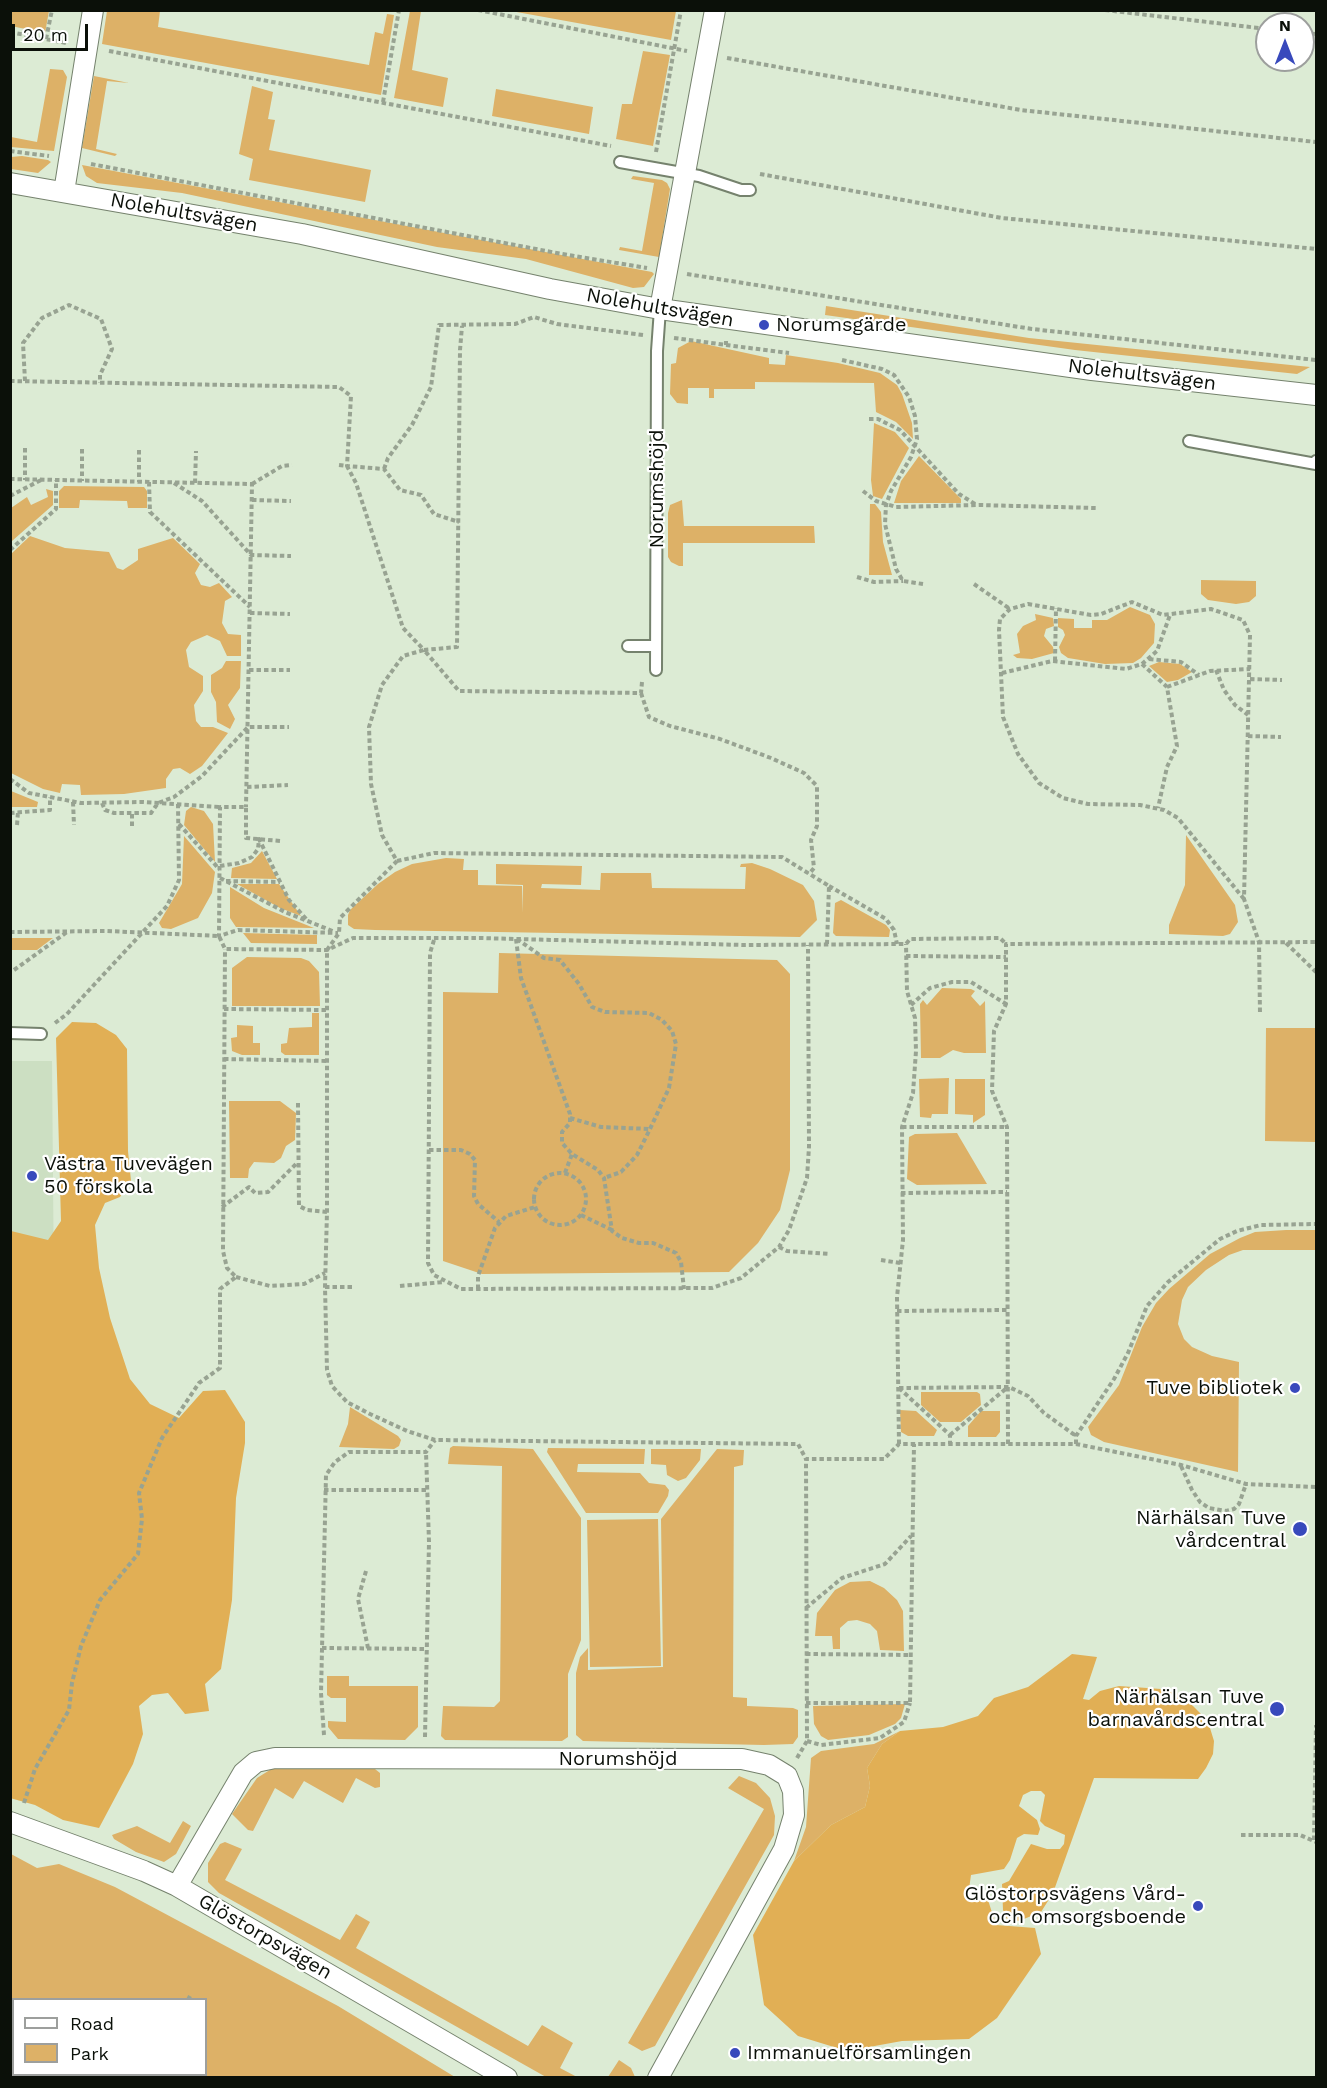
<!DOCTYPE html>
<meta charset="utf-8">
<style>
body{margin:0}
#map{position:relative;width:1327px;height:2088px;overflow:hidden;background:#dcebd4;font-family:"Work Sans",sans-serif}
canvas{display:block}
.frame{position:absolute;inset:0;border:12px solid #0b1009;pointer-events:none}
.legend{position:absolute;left:12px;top:1998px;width:195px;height:78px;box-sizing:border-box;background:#fff;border:2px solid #9d9f9d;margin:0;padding:8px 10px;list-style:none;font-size:18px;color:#0b1009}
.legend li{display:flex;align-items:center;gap:12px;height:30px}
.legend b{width:30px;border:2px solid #9d9f9d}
.north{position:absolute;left:1255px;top:12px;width:60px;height:60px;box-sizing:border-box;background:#fff;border:2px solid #9d9f9d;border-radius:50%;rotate:0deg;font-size:16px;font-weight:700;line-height:24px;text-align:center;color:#0b1009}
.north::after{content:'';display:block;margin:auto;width:21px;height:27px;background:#3849bc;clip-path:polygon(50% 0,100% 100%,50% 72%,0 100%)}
.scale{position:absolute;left:12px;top:24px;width:76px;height:27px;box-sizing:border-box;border:3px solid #0b1009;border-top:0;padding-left:8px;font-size:18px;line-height:21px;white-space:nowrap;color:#0b1009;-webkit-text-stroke:4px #fff;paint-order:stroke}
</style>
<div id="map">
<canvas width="1327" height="2088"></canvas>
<div class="frame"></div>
<ul class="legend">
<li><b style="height:8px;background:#fff"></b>Road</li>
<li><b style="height:16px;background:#ddb167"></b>Park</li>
</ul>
<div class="north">N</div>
<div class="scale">20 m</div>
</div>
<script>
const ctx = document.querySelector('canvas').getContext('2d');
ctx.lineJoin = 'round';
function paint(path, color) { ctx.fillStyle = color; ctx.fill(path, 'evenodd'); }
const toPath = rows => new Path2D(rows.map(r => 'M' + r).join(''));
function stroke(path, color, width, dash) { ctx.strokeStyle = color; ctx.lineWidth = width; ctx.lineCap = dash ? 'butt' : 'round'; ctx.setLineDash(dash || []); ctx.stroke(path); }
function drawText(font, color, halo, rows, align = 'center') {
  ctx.font = font + ' "Work Sans",sans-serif'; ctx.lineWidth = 4.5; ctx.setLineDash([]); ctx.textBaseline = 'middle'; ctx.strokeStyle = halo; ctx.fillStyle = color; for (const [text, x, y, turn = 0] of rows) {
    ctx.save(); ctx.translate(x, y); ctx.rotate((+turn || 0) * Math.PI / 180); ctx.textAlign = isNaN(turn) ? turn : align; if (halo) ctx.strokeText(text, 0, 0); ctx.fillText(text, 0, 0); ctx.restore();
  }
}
const built = toPath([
 [11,1061,52,1061,54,1293,11,1292]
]);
const green = toPath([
 [10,11,49,11,45,33,11,26],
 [107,11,160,11,158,27,369,65,375,32,383,34,387,14,394,15,381,95,102,44],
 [410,11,421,11,412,70,448,78,443,107,394,98],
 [511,11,676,11,671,40],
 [643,51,670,55,653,146,616,139,622,104,632,104],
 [50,69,63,70,67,77,54,151,11,147,11,137,37,142],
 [94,76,129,83,107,81,96,149,117,154,115,156,82,148],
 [252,86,273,92,268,119,275,120,269,150,371,170,365,202,249,180,253,159,239,154],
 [496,89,593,107,589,134,492,116],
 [22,156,48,160,51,162,38,173,11,169,11,157],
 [82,165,652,272,654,274,644,287,633,288,526,259,437,247,182,193,97,183,86,176],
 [633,176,662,180,667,183,670,189,659,257,619,250,620,247,642,251,654,183,631,179],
 [826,306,1029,338,1310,367,1297,374,1075,350,825,315],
 [691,341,769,358,769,364,785,365,786,355,838,363,880,373,897,385,902,394,912,423,913,439,896,422,876,412,874,383,755,382,755,389,714,389,714,398,709,398,709,388,688,388,688,404,677,403,670,394,671,364,676,363,678,348],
 [874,423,895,432,909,448,882,499,873,496,871,480],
 [919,456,961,499,961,503,894,503,901,481],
 [64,486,144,487,147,491,147,508,128,508,127,501,80,500,79,508,59,508,59,491],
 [46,489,53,491,53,505,12,541,11,508,27,497,31,505,48,497],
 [682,500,684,526,814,526,815,543,683,543,683,566,679,566,671,562,668,557,668,513,670,505],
 [870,504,875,504,881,512,883,542,892,575,869,575],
 [30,536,65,548,109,552,117,568,123,570,138,560,138,549,173,538,200,564,195,573,201,585,210,587,219,583,232,597,225,601,222,623,228,634,241,635,241,656,227,656,220,641,207,635,191,642,186,650,189,667,203,676,203,691,194,705,196,721,201,727,213,727,228,733,202,766,190,774,180,768,173,769,166,779,166,788,124,794,81,795,80,785,62,784,60,793,43,789,11,773,11,554],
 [1201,580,1256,581,1256,596,1249,602,1236,604,1208,600,1201,594],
 [1130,607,1150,615,1155,624,1154,643,1141,658,1133,663,1105,664,1068,658,1061,653,1059,647,1065,635,1063,630,1058,627,1058,618,1074,619,1074,628,1092,628,1092,620,1107,620],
 [1035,614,1053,618,1054,626,1046,629,1044,636,1053,647,1054,653,1032,659,1017,658,1013,655,1020,653,1017,634,1023,626,1036,620],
 [226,661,241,661,240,688,228,705,235,719,230,729,217,722,216,702,211,692,211,675,222,668],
 [1159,662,1180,664,1192,672,1178,680,1167,682,1149,666],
 [11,791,38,802,37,807,11,807],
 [191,807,204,811,213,824,215,862,184,825,186,811],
 [1186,835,1235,905,1238,922,1230,934,1223,936,1169,934,1169,925,1185,885],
 [184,836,215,872,212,893,198,918,171,929,162,928,159,923,182,884],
 [262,851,277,879,231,878,232,868,251,863],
 [446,858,464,859,463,870,478,870,478,885,522,886,523,913,523,885,496,884,496,864,582,866,581,885,542,884,541,888,600,890,601,873,651,873,652,888,745,889,746,867,740,867,741,864,752,863,770,869,803,885,814,901,817,920,800,937,375,930,354,929,348,925,348,915,350,910,378,884,395,872,412,864],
 [237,884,279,884,301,916,280,908],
 [230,887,264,908,314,928,236,927,230,918],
 [841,900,886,925,890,930,889,937,836,936,833,933,835,903],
 [243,933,317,935,317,944,251,943],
 [11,938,53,938,37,950,11,950],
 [499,953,777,960,790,974,790,1170,780,1210,758,1243,729,1272,482,1274,443,1261,443,992,498,993],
 [247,957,301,958,309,961,319,972,320,1006,232,1006,232,968],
 [942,988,971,989,975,991,971,996,980,1006,985,1001,986,1053,964,1053,953,1050,940,1058,921,1058,920,1004,923,1000,927,1005],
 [312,1013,319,1013,319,1055,285,1055,281,1052,281,1044,287,1043,289,1028,312,1027],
 [237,1025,253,1026,253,1043,260,1043,260,1055,242,1055,232,1051,231,1038,237,1037],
 [1266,1028,1316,1028,1316,1142,1265,1141],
 [949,1078,948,1114,932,1114,931,1118,920,1117,919,1079],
 [955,1079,985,1079,985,1115,973,1123,973,1115,955,1114],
 [229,1101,280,1101,296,1113,295,1140,286,1146,281,1158,274,1163,254,1162,249,1169,248,1178,230,1178],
 [957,1133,987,1184,917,1185,907,1179,909,1137,915,1134],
 [1286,1230,1316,1230,1316,1250,1243,1250,1229,1255,1206,1270,1188,1287,1182,1300,1178,1324,1184,1339,1192,1347,1212,1356,1239,1362,1238,1472,1104,1442,1091,1435,1088,1427,1119,1385,1142,1327,1156,1303,1169,1289,1210,1254,1240,1238,1255,1232],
 [921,1392,977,1392,980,1394,981,1405,961,1422,940,1422,921,1405],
 [350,1407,398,1436,401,1440,399,1446,394,1449,339,1447,348,1424],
 [900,1410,916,1411,937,1430,934,1436,908,1436,901,1432],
 [981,1411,1000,1411,1000,1432,996,1437,968,1437,968,1426],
 [453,1446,533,1449,581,1518,581,1640,568,1674,568,1737,562,1741,445,1740,441,1736,443,1706,494,1707,500,1701,502,1466,448,1464,450,1448],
 [548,1448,645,1449,644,1464,578,1464,577,1472,640,1473,649,1483,665,1485,669,1490,668,1496,658,1513,586,1513,547,1452],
 [701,1449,700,1460,686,1478,678,1481,667,1475,666,1465,651,1464,651,1449],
 [717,1449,744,1450,743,1465,734,1467,733,1697,747,1698,747,1706,793,1708,798,1710,798,1737,793,1744,764,1745,583,1741,576,1735,576,1673,580,1657,588,1648,588,1670,663,1667,661,1519],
 [658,1519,661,1666,590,1667,587,1520],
 [870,1581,884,1588,897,1600,903,1611,904,1651,880,1650,877,1631,870,1624,857,1620,848,1621,840,1628,840,1649,833,1649,832,1636,815,1636,817,1613,835,1590,850,1582],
 [327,1676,349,1676,349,1686,418,1686,418,1727,405,1740,338,1739,328,1727,328,1721,346,1722,346,1698,331,1698,327,1695],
 [905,1704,901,1718,895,1724,869,1735,828,1740,821,1736,814,1724,813,1706],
 [900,1731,882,1744,867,1768,870,1786,865,1807,831,1825,794,1861,806,1827,811,1758,821,1751,874,1744],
 [273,1768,375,1769,380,1773,380,1787,375,1788,356,1778,343,1803,304,1781,293,1799,275,1788,253,1831,248,1830,232,1814,257,1778],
 [739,1776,756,1783,770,1798,775,1816,774,1835,655,2046,642,2051,628,2043,764,1809,728,1788],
 [183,1821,191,1826,176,1854,164,1862,136,1852,114,1839,112,1835,137,1826,170,1843],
 [225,1842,242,1849,225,1880,340,1940,356,1914,370,1922,356,1948,528,2046,542,2025,573,2043,560,2068,577,2077,546,2077,219,1893,208,1882,208,1863,220,1844],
 [11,1854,37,1868,59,1864,115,1887,338,2006,455,2077,11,2077],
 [14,2000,206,2000,206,2074,14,2074],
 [619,2060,631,2068,635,2077,608,2077]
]);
const forest = toPath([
 [72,1022,96,1023,116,1035,127,1049,128,1151,131,1181,120,1197,105,1203,95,1225,99,1268,110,1318,130,1379,150,1404,179,1418,203,1391,225,1390,245,1422,245,1443,236,1498,232,1600,221,1669,205,1684,209,1711,185,1714,168,1693,152,1695,139,1706,143,1734,133,1764,99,1828,63,1820,35,1805,10,1798,11,1231,48,1240,61,1221,56,1038],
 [1072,1654,1097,1657,1083,1699,1089,1700,1100,1691,1119,1686,1161,1689,1182,1695,1201,1714,1210,1728,1214,1741,1213,1754,1206,1768,1198,1779,1094,1778,1053,1893,1041,1912,1019,1921,1007,1919,1003,1910,1002,1884,1009,1881,1031,1844,1047,1849,1060,1849,1064,1844,1065,1835,1045,1826,1040,1821,1045,1795,1041,1791,1031,1791,1023,1795,1019,1806,1037,1820,1040,1829,1038,1835,1024,1834,1017,1838,1010,1860,1004,1869,971,1875,969,1889,988,1900,996,1925,1035,1928,1041,1954,997,2018,969,2039,902,2041,847,2051,798,2036,764,2005,753,1935,794,1861,831,1825,865,1807,870,1786,867,1768,882,1744,900,1731,943,1727,978,1716,994,1698,1028,1687]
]);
const path = toPath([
 [478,10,687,51],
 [1105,10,1267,29],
 [10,32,66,43],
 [1303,33,1316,34],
 [46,39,52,10],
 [109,51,611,146],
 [727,58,1021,110,1316,142],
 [383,102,399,10],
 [10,151,49,156],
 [656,152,681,10],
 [91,164,562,254,647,268],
 [760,174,1002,218,1316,249],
 [687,274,1032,329,1316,360],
 [674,338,726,345,726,341],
 [726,345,789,353],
 [842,360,882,369,894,375,909,397,915,416,917,439,911,457,891,491,886,505,885,524,896,569,903,581,923,584],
 [10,381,339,387,351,396,347,466,384,469,400,490,421,495,434,514,459,522],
 [25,381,23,343,42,318,69,305,101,319,112,349,100,375,100,383],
 [869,419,878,419,900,430,959,494,975,504],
 [25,448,25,480],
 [82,449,82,481],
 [139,450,139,482],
 [339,465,347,466,356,483,403,628,424,650,457,647,460,350,462,326],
 [384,469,388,458,412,425,431,387,439,325,515,324,534,317,557,324,643,335],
 [10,479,252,484,246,807],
 [149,482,150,512,250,607],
 [174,483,202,501,251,555,291,556],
 [195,483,196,451],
 [252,484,282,466,292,465],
 [863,491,876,501,896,507,979,505,1096,508],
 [10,496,41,480],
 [252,500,291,501],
 [10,550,56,509,56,480],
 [857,577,874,582,903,581],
 [974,584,1010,609],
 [250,613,290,614],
 [1149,659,1181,662,1199,675],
 [1055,661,1056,608],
 [1142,664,1167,687,1177,746,1167,767,1158,808],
 [249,670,290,670],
 [1216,670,1224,690,1235,705,1248,715],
 [1002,673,1052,661,1126,669,1142,664,1157,651,1170,615],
 [1250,679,1282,680],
 [642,682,641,693,459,691,424,650,403,656,382,685,369,727,371,784,382,835,397,861,340,918,339,933,327,950,327,1212,325,1287,327,1370,332,1386,347,1402,370,1414,407,1431,435,1440,798,1444,806,1459,884,1459,899,1444,1076,1444,1181,1465,1246,1484,1316,1487],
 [1167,687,1210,671,1250,669],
 [641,693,649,717,670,726,720,739,771,758,804,773,817,786,817,826,811,840,814,868,809,874],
 [1248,736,1281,737],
 [10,779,29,793,81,803,143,802,220,807],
 [247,787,288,785],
 [73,802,74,825],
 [102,803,105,810,114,813,151,813,158,803,174,797,202,776,248,727,289,727],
 [10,813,50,810,50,797],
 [132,814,132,826],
 [179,824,220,870],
 [17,825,18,812],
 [280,841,246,838,246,807,220,807,219,936,238,930,338,933],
 [397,861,434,853,782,857,829,886,827,944],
 [220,866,239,863,252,857,258,849,259,839,289,900,309,922],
 [220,878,285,912,335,932],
 [226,881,280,882],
 [829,886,886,919,894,930,897,944],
 [1244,899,1178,818,1164,810,1140,805,1088,804,1063,798,1039,783,1018,754,1003,717,999,630,1000,619,1010,609,1028,604,1091,615,1101,614,1132,602,1163,615,1211,609,1243,620,1250,635,1244,899,1259,942,1260,1014],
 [10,932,107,931,219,936,225,949,327,950,353,938,479,938,745,945,906,944,910,939,1000,938,1006,944],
 [516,939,521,978,570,1114,570,1123,562,1132,562,1143,572,1154,598,1170,604,1178,612,1231,622,1238,639,1243,653,1243,676,1253,681,1262,684,1289],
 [517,939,544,958,560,960,579,984,592,1007,605,1012,649,1013,662,1020,672,1031,676,1044,669,1088,650,1129,637,1155,621,1172,604,1178],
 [434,940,430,953,428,1263,434,1275,461,1289,712,1288,741,1278,779,1247,789,1230,807,1178,809,1147,808,945],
 [1286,943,1316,972],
 [906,956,1006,957],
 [14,970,67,932],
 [911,1005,930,988,952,982,971,982,1006,1004],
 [224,1009,326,1010],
 [55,1023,67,1014,167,906,179,880,178,804],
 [224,1059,328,1061],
 [298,1103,299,1206,307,1210,327,1212],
 [570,1118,601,1127,650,1129],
 [902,1127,1007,1127],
 [429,1150,461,1150,470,1154,475,1160,474,1196,478,1204,499,1222],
 '534 1199a26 26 0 1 1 52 0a26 26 0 1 1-52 0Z',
 [565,1173,572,1154],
 [901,1193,1007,1192],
 [222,1207,249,1187,255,1193,268,1192,298,1162],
 [581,1215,612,1230],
 [779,1247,787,1251,830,1254],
 [881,1260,900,1263],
 [236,1277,270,1286,304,1284,325,1273],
 [400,1286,444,1282],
 [325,1287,355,1287],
 [478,1289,478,1276,495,1228,506,1216,535,1207],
 [897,1311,1008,1310],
 [899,1388,1009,1387,1028,1396,1044,1413,1076,1436],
 [899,1388,950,1435,950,1444],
 [950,1435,1008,1387],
 [899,1444,897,1297,903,1240,902,1127,913,1093,916,1051,915,1018,907,991,906,944],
 [1008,1444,1007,1127,992,1091,994,1031,1006,1004,1006,944,1316,942],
 [1076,1444,1076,1436,1114,1379,1128,1353,1147,1306,1168,1282,1220,1239,1237,1231,1261,1225,1316,1224],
 [1181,1466,1192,1490,1200,1502,1209,1508,1226,1511,1234,1509,1239,1504,1246,1484],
 [324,1490,427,1490],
 [366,1571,358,1599,368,1648],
 [806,1608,842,1578,885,1564,911,1536],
 [322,1648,427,1649],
 [806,1654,911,1655],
 [806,1703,910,1703,914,1444],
 [324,1735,321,1693,326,1475,335,1462,349,1452,426,1452,435,1440],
 [425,1737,429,1542,426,1452],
 [807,1741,821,1745,880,1738,904,1722,910,1703],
 [797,1758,807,1741,806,1459],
 [24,1803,35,1769,69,1710,72,1683,81,1646,100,1600,138,1554,142,1519,139,1493,162,1438,199,1383,220,1368,220,1289,236,1277,227,1268,223,1251,225,949],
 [1241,1835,1300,1835,1316,1842],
 [1314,1840,1316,1725],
 [188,2000,190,1996],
 [29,2078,33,2074],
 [204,2078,205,2074]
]);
const service = toPath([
 [620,162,699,176,741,190,750,190],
 [1189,441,1316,464,1316,461],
 [628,646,656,646],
 [656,670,657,351,660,309],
 [10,1033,41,1034]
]);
const minor = toPath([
 [10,183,302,234,550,289,660,309,1092,370,1316,395],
 [64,192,93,10],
 [660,309,715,10],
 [10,1822,144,1871,177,1886,507,2078],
 [177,1886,243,1773,256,1762,275,1758,742,1759,769,1765,787,1776,793,1791,794,1815,784,1849,658,2078]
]);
const markers = [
 [764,325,6,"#3849bc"],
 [32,1176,6,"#3849bc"],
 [1295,1388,6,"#3849bc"],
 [1300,1529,8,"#3849bc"],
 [1277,1709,8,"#3849bc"],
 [1198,1906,6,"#3849bc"],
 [735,2053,6,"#3849bc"]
];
const streetNames = [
 ["Nolehultsvägen",184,213,10],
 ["Nolehultsvägen",660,308,10],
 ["Nolehultsvägen",1142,375,7],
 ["Norumshöjd",657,489,-90],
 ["Norumshöjd",618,1759],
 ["Glöstorpsvägen",265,1937,30]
];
const poiNames = [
 ["Norumsgärde",776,325,"left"],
 ["Västra Tuvevägen",44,1164,"left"],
 ["50 förskola",44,1187,"left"],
 ["Tuve bibliotek",1283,1388],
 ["Närhälsan Tuve",1286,1518],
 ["vårdcentral",1286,1541],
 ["Närhälsan Tuve",1264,1697],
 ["barnavårdscentral",1264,1720],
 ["Glöstorpsvägens Vård-",1186,1894],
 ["och omsorgsboende",1186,1917],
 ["Immanuelförsamlingen",747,2053,"left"]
];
paint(built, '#ccdfc2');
paint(green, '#ddb167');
paint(forest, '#e1af55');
stroke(service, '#75826d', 14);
stroke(minor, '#75826d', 22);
stroke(path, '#98a392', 4, [4.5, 3]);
stroke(service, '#fff', 10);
stroke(minor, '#fff', 20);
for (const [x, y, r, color] of markers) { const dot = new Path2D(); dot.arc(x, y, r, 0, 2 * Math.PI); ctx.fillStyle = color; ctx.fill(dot); stroke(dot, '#fff', 2); }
drawText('20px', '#0b1009', '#fff', streetNames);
drawText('20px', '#0b1009', '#fff', poiNames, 'right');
</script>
